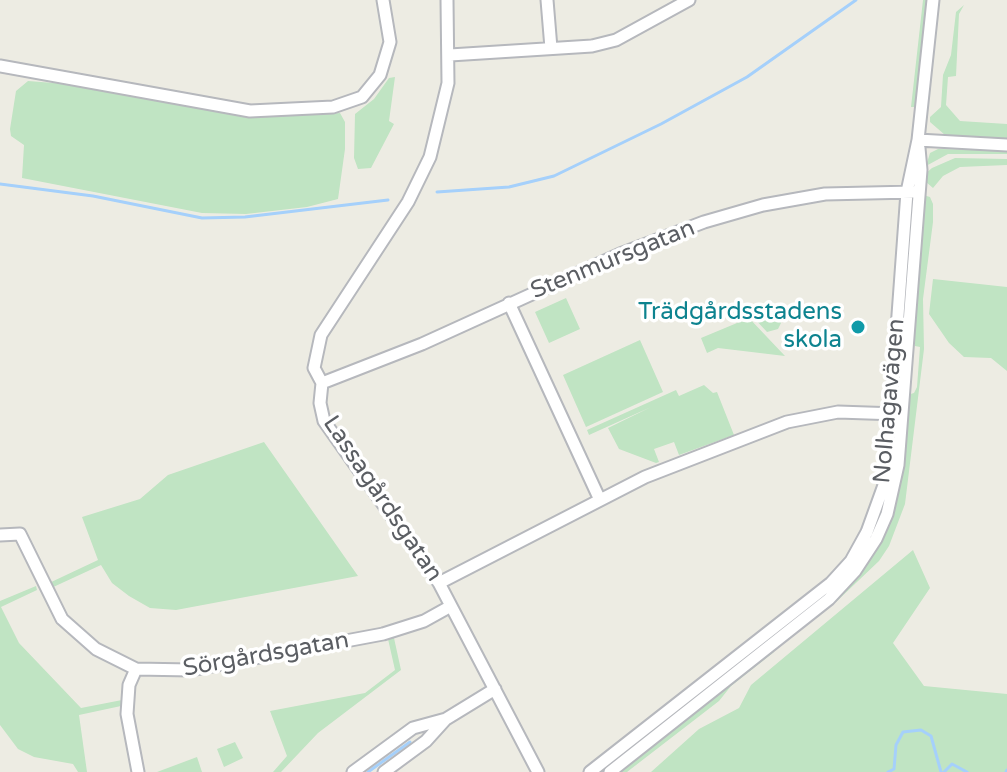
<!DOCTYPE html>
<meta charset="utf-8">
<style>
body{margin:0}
canvas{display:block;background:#edece3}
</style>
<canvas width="1007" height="772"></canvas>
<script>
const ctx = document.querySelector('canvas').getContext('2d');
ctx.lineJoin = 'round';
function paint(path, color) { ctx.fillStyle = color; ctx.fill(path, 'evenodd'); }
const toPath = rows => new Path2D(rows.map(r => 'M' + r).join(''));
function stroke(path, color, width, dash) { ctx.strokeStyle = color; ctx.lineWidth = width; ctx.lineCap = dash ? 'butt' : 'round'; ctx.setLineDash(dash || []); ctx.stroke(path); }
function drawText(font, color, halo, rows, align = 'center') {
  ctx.font = font + ' "Varela Round",sans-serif'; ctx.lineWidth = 7; ctx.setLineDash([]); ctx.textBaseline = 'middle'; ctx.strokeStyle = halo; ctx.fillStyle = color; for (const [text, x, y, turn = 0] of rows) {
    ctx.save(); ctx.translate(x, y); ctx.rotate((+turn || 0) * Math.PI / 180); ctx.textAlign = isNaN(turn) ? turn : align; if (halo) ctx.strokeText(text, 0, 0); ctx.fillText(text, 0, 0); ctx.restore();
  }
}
const green = toPath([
 [923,0,927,0,915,107,911,107],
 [964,5,959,14,956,76,948,77,946,105,960,121,1007,124,1007,139,945,135,930,122,930,117,941,107,943,75,951,55,956,12],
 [395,77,389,121,394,124,371,168,358,169,354,158,355,114,374,99,389,78],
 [28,81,67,84,249,118,340,113,345,122,345,149,338,199,307,207,246,214,202,213,22,178,24,145,11,136,10,129,16,91],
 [938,149,1007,150,1007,154,948,154,926,166,930,153],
 [955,158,1007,159,1007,165,960,167,943,176,933,188,926,182,925,174,932,168],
 [923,195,930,197,933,204,933,222,923,299,924,349,905,504,889,546,879,561,837,601,782,643,876,546,907,395,914,393,917,387,920,347,915,346,912,331],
 [933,279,1007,287,1007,371,991,358,964,357,949,343,929,314],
 [566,298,580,329,549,343,535,312],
 [772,309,781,323,778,329,767,332,753,317],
 [749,318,785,356,718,348,707,353,701,338],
 [640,340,663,392,586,427,563,375],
 [704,385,713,393,717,392,734,435,679,455,674,442,654,449,659,462,656,463,619,449,608,428,651,407,589,435,587,430,676,390,679,396],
 [264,442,358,576,176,610,150,608,129,596,112,583,101,565,49,589,47,584,98,560,82,517,140,499,168,475],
 [913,550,930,588,893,643,924,686,1007,694,1007,772,651,772,699,729,739,708,751,685],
 [36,586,37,590,1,607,19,643,81,708,122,700,121,706,79,715,87,772,78,772,73,764,34,757,18,749,0,725,0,601],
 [394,638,401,670,318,733,281,772,273,772,287,756,270,711,365,693,395,670,388,639],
 [774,646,774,652,731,686,719,701,627,772,613,772],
 [235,742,243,758,224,767,217,749],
 [197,757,202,772,157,772]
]);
const stream = toPath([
 [0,184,93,196,202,218,245,217,388,200],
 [437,192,509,187,554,176,661,124,747,77,856,0],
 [368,772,410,742],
 [888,772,894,769,896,745,903,732,921,730,931,736,941,772],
 [944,772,952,764,967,772],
 [1006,772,1007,770]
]);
const minor = toPath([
 [447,0,448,83,430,157,408,202,321,335,314,368,322,383,320,403,324,421,439,583,538,772],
 [547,0,551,48],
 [450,55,592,46,616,40,689,0],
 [0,66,250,111,333,107,362,97,380,75,390,42,383,0],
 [918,140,1007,145],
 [509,303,600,500],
 [322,383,422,344,620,254,704,222,763,205,825,194,913,192],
 [0,535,20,534,62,619,96,649,136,669,191,670,383,634,424,621,451,606],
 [439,583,645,477,787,422,838,412,897,414],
 [136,669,129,685,127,714,138,772],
 [353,772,413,728,446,719,495,689],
 [384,772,426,741,445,720],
 [590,772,831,583,851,561,867,532,884,485,887,465,907,192,918,140,933,0],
 [610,772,829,599,855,571,876,539,887,514,898,465,921,170,919,148]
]);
const markers = [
 [858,327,8,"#0f9aa8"]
];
const streetNames = [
 ["Stenmursgatan",613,260,-22],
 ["Nolhagavägen",890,401,-85],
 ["Lassagårdsgatan",382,499,56],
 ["Sörgårdsgatan",266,655,-10]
];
const cultureNames = [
 ["Trädgårdsstadens",842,313],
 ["skola",842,341]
];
paint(green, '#c0e4c3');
stroke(stream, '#a5d0fb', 3);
stroke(minor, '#b6b8bd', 15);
stroke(minor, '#fff', 11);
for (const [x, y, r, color] of markers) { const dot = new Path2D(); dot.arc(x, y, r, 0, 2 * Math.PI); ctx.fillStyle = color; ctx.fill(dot); stroke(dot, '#fff', 3); }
drawText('24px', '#5b5e63', '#fff', streetNames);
drawText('24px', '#0d838f', '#fff', cultureNames, 'right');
</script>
